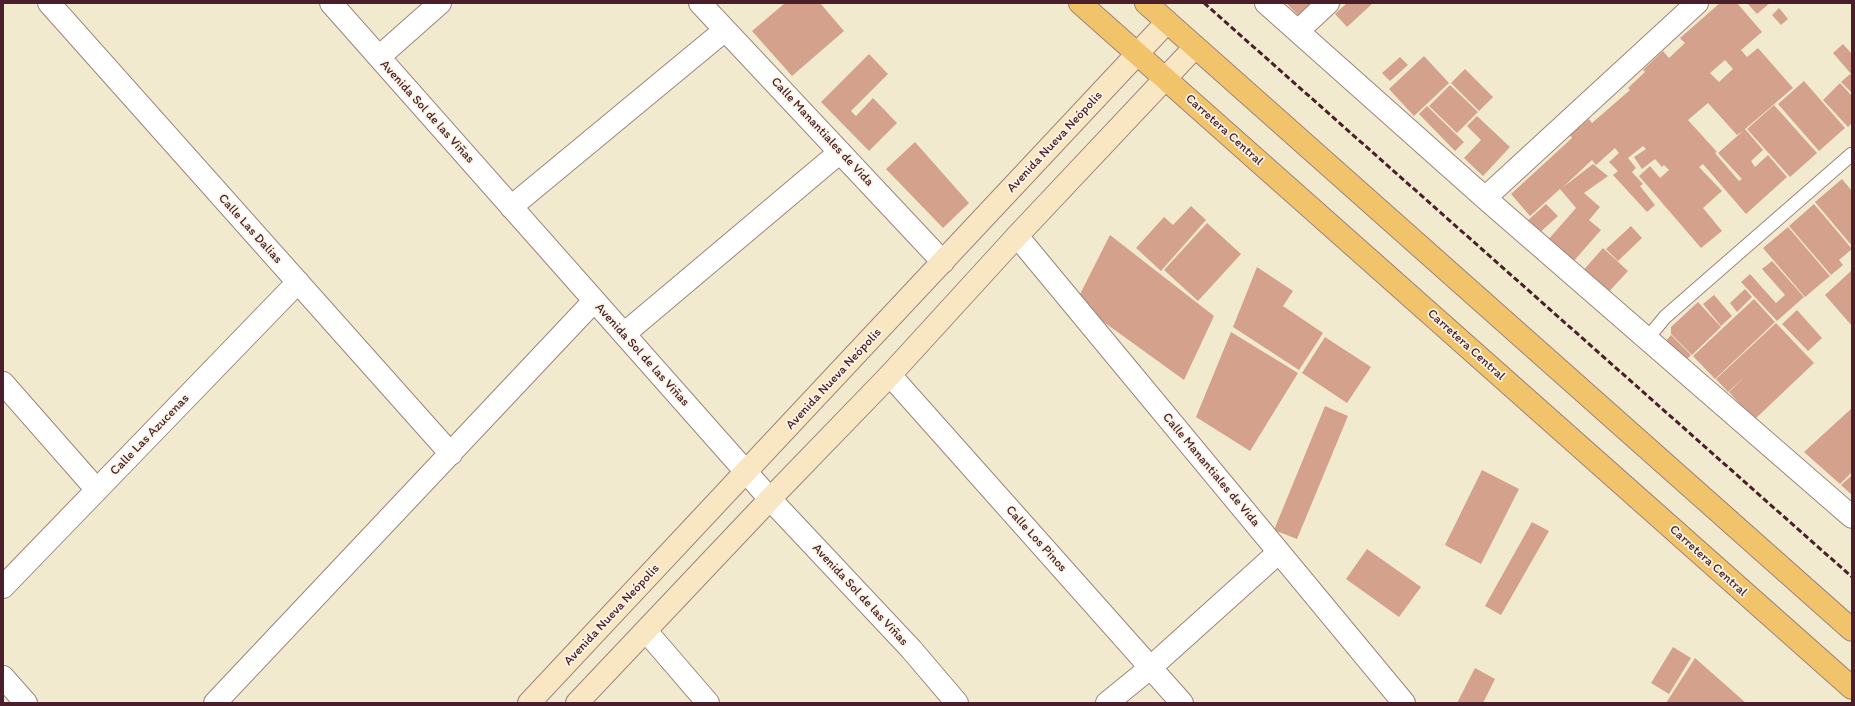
<!DOCTYPE html>
<meta charset="utf-8">
<style>
body{margin:0}
#map{position:relative;width:1855px;height:706px;overflow:hidden;background:#f2eacf;font-family:Itim,sans-serif}
canvas{display:block}
.frame{position:absolute;inset:0;border:4px solid #4a1f2b;pointer-events:none}
</style>
<div id="map">
<canvas width="1855" height="706"></canvas>
<div class="frame"></div>
</div>
<script>
const ctx = document.querySelector('canvas').getContext('2d');
ctx.lineJoin = 'round';
function paint(path, color) { ctx.fillStyle = color; ctx.fill(path, 'evenodd'); }
const toPath = rows => new Path2D(rows.map(r => 'M' + r).join(''));
function stroke(path, color, width, dash) { ctx.strokeStyle = color; ctx.lineWidth = width; ctx.lineCap = dash ? 'butt' : 'round'; ctx.setLineDash(dash || []); ctx.stroke(path); }
function drawText(font, color, halo, rows, align = 'center') {
  ctx.font = font + ' Itim,sans-serif'; ctx.lineWidth = 3.5; ctx.setLineDash([]); ctx.textBaseline = 'middle'; ctx.strokeStyle = halo; ctx.fillStyle = color; for (const [text, x, y, turn = 0] of rows) {
    ctx.save(); ctx.translate(x, y); ctx.rotate((+turn || 0) * Math.PI / 180); ctx.textAlign = isNaN(turn) ? turn : align; if (halo) ctx.strokeText(text, 0, 0); ctx.fillText(text, 0, 0); ctx.restore();
  }
}
const building = toPath([
 [785,3,820,3,844,31,792,76,752,31],
 [1286,3,1311,3,1298,15],
 [1347,3,1373,3,1347,27,1335,14],
 [1720,3,1737,3,1762,32,1741,50,1747,57,1758,48,1793,88,1745,129,1763,150,1751,161,1755,167,1768,155,1787,177,1746,214,1703,164,1699,167,1722,191,1703,208,1722,231,1701,248,1639,176,1650,166,1660,178,1669,170,1664,165,1662,167,1655,159,1642,169,1634,157,1646,149,1643,146,1628,158,1636,168,1632,172,1643,184,1640,186,1655,205,1647,212,1613,175,1618,171,1609,162,1619,153,1615,148,1596,165,1592,160,1562,188,1593,164,1608,176,1584,193,1600,207,1589,220,1601,230,1572,263,1547,241,1576,208,1560,189,1530,216,1511,194,1572,138,1570,135,1589,119,1592,123,1630,90,1628,88,1645,72,1643,70,1663,51,1669,58,1685,43,1680,38],
 [1725,60,1733,69,1719,82,1710,73],
 [1708,103,1737,135,1743,131,1718,153,1742,179,1739,181,1715,153,1717,152,1688,120],
 [1747,3,1770,3,1757,14],
 [1779,8,1788,19,1781,25,1772,15],
 [1843,44,1852,54,1852,75,1833,53],
 [869,54,888,74,851,111,856,116,873,98,897,123,869,151,821,102],
 [1424,56,1449,83,1414,116,1389,89],
 [1400,57,1408,65,1390,81,1382,73],
 [1465,69,1493,97,1479,111,1451,83],
 [1850,74,1852,76,1851,92,1841,82],
 [1804,81,1845,128,1819,151,1778,104],
 [1840,83,1852,96,1852,123,1848,127,1823,100],
 [1450,85,1478,112,1457,133,1429,106],
 [1774,105,1817,153,1790,177,1747,129],
 [1427,106,1464,142,1455,151,1419,114],
 [1477,116,1510,147,1483,176,1464,158,1481,140,1467,126],
 [915,142,969,203,943,228,886,169],
 [1842,179,1852,191,1852,246,1815,202],
 [1546,204,1558,216,1537,235,1526,222],
 [1814,204,1852,249,1839,260,1843,265,1831,275,1789,226],
 [1191,206,1206,220,1161,271,1136,248,1164,217,1173,225],
 [1207,223,1241,254,1198,301,1164,270],
 [1631,226,1642,238,1618,261,1606,249],
 [1788,227,1830,276,1805,297,1763,248],
 [1110,235,1214,316,1184,380,1076,302],
 [1603,248,1628,271,1605,296,1581,273],
 [1772,261,1804,297,1777,321,1741,282,1750,274,1776,303,1785,295,1762,269],
 [1257,267,1293,291,1283,306,1323,333,1299,370,1233,327],
 [1852,270,1852,326,1825,295],
 [1745,289,1752,297,1737,312,1730,303],
 [1714,295,1732,316,1721,326,1703,304],
 [1754,299,1775,322,1715,379,1693,356],
 [1698,302,1721,327,1692,355,1671,334,1671,327],
 [1797,310,1822,338,1808,351,1782,324],
 [1776,323,1814,363,1754,420,1729,392,1746,375,1728,392,1716,379],
 [1231,332,1298,373,1250,451,1196,417],
 [1671,335,1691,355,1684,362,1665,342],
 [1325,337,1371,367,1347,403,1302,373],
 [1325,406,1348,416,1297,539,1274,530],
 [1852,408,1852,472,1840,484,1804,452],
 [1482,470,1519,489,1481,564,1445,545],
 [1852,475,1852,495,1841,485],
 [1532,522,1549,531,1501,615,1485,606],
 [1367,549,1421,587,1399,617,1346,579],
 [1673,647,1691,658,1669,694,1651,683],
 [1695,658,1746,703,1666,703],
 [1475,668,1495,679,1483,703,1457,703]
]);
const lane = toPath([
 [1647,339,1665,317,1852,154]
]);
const street = toPath([
 [49,3,451,454],
 [331,3,770,499,911,649,957,703],
 [700,3,943,262],
 [1266,3,1485,198,1852,517],
 [1298,31,1328,3],
 [379,57,440,3],
 [1485,198,1697,3],
 [511,207,725,30],
 [1017,236,1404,703],
 [624,334,840,152],
 [890,375,1182,703],
 [3,383,97,490],
 [3,587,298,282],
 [646,631,708,703],
 [3,677,26,703],
 [215,703,594,301],
 [1107,703,1150,668,1279,552]
]);
const secondary = toPath([
 [529,703,1167,22],
 [577,703,770,499,890,375,1017,236,1195,47]
]);
const highway = toPath([
 [1080,3,1852,688],
 [1146,3,1852,630]
]);
const rail = toPath([
 [1204,3,1852,577]
]);
const streetNames = [
 ["Avenida Sol de las Viñas",427,112,48],
 ["Carretera Central",1224,130,42],
 ["Calle Manantiales de Vida",822,132,47],
 ["Avenida Nueva Neópolis",1055,142,-47],
 ["Calle Las Dalias",250,229,48],
 ["Carretera Central",1466,345,42],
 ["Avenida Sol de las Viñas",642,355,48],
 ["Avenida Nueva Neópolis",834,379,-47],
 ["Calle Las Azucenas",150,435,-46],
 ["Calle Manantiales de Vida",1211,470,50],
 ["Calle Los Pinos",1036,539,48],
 ["Carretera Central",1708,561,42],
 ["Avenida Sol de las Viñas",860,595,47],
 ["Avenida Nueva Neópolis",612,615,-47]
];
paint(building, '#d4a18d');
stroke(lane, '#9e847d', 15);
stroke(street, '#9e847d', 24);
stroke(secondary, '#9e847d', 24);
stroke(highway, '#9e847d', 24);
stroke(lane, '#fff', 13);
stroke(street, '#fff', 22);
stroke(secondary, '#f9e7c3', 22);
stroke(highway, '#f1c36a', 22);
stroke(rail, '#4a1f2b', 3, [6, 3]);
drawText('13px', '#4a1f2b', '#fcf5e5', streetNames);
</script>
